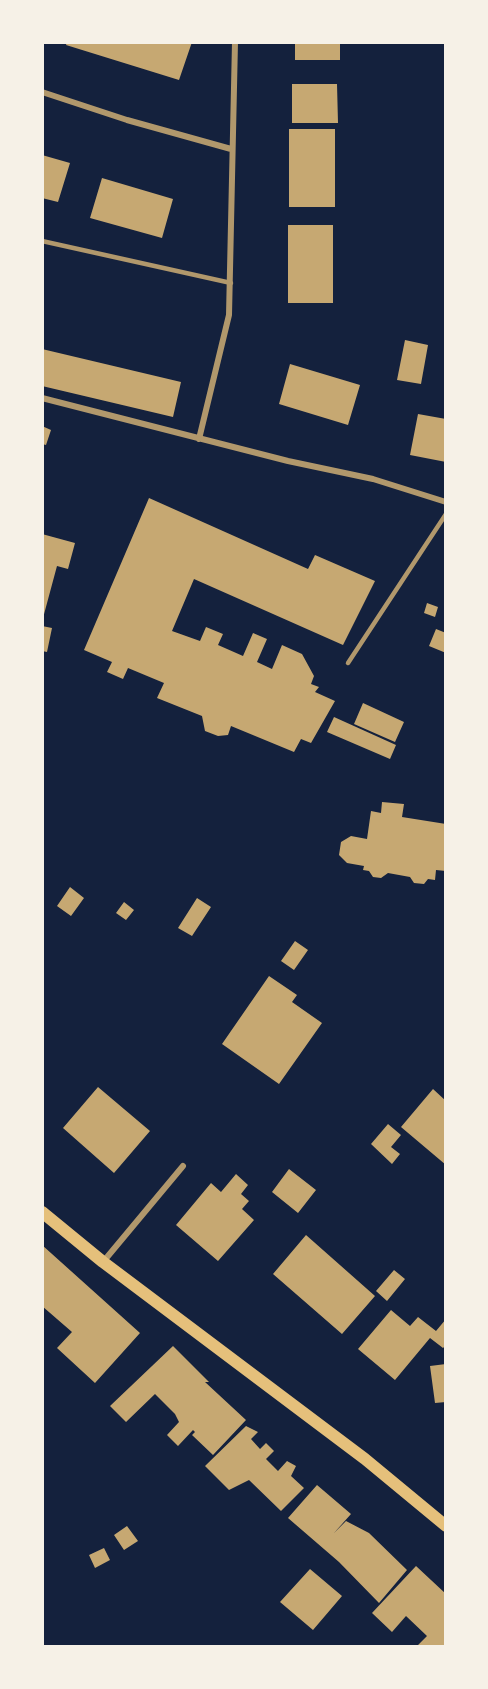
<!DOCTYPE html>
<style>
body{margin:0}
#map{position:relative;width:488px;height:1689px;overflow:hidden;background:#14213d;font-family:Arial,sans-serif}
canvas{display:block}
.frame{position:absolute;inset:0;border:44px solid #f6f1e7;pointer-events:none}
</style>
<div id="map">
<canvas width="488" height="1689"></canvas>
<div class="frame"></div>
</div>
<script>
const ctx = document.querySelector('canvas').getContext('2d');
ctx.lineJoin = 'round';
function paint(path, color) { ctx.fillStyle = color; ctx.fill(path, 'evenodd'); }
const toPath = rows => new Path2D(rows.map(r => 'M' + r).join(''));
function stroke(path, color, width, dash) { ctx.strokeStyle = color; ctx.lineWidth = width; ctx.lineCap = dash ? 'butt' : 'round'; ctx.setLineDash(dash || []); ctx.stroke(path); }
const building = toPath([
 [67,42,192,42,179,80,66,45],
 [295,42,340,42,340,60,295,60],
 [292,84,337,84,338,123,292,123],
 [289,129,335,129,335,207,289,207],
 [42,155,70,163,58,202,42,198],
 [102,178,173,199,162,238,90,218],
 [288,225,333,225,333,303,288,303],
 [405,340,428,345,421,384,397,380],
 [42,349,181,382,173,417,42,386],
 [290,364,360,385,348,425,279,404],
 [418,414,446,419,446,462,410,455],
 [42,426,51,430,46,445,42,444],
 [149,498,308,569,315,555,375,581,343,645,194,579,172,631,200,641,206,627,223,634,218,645,243,656,253,633,267,639,257,662,272,669,282,645,302,654,314,676,311,684,319,687,315,692,335,701,311,743,301,739,294,752,231,726,228,735,218,736,205,731,202,716,157,698,164,683,128,668,123,679,107,672,112,662,84,650],
 [42,534,75,543,68,569,57,566,43,618],
 [427,603,438,607,435,617,424,613],
 [42,626,52,628,47,652,42,651],
 [436,629,446,633,446,653,429,646],
 [363,703,404,722,395,742,354,724],
 [334,717,396,745,390,759,327,732],
 [382,802,404,804,402,817,446,824,446,871,436,870,435,880,428,879,424,884,414,883,410,877,388,873,381,878,373,877,369,871,363,870,364,866,347,863,339,855,341,842,351,836,367,839,371,811,381,813],
 [70,887,84,898,71,916,57,906],
 [197,898,211,907,192,936,178,928],
 [124,902,134,910,126,920,116,913],
 [295,941,308,950,294,970,281,961],
 [269,976,297,995,292,1002,322,1023,279,1084,222,1044],
 [98,1087,150,1131,114,1173,63,1128],
 [433,1089,446,1101,446,1165,401,1127],
 [388,1124,401,1135,391,1147,400,1154,392,1164,371,1144],
 [289,1169,316,1190,298,1213,272,1192],
 [236,1174,248,1185,241,1194,249,1201,242,1209,254,1220,218,1261,176,1225,211,1183,221,1192],
 [306,1235,375,1296,342,1334,273,1274],
 [42,1245,140,1333,95,1383,57,1348,72,1332,42,1306],
 [394,1270,405,1279,387,1301,376,1291],
 [391,1310,410,1326,418,1317,436,1331,446,1319,446,1345,443,1348,430,1338,395,1380,358,1349],
 [173,1346,209,1382,205,1382,246,1420,213,1455,192,1435,195,1432,193,1430,178,1446,167,1435,179,1422,175,1414,155,1394,126,1422,110,1406],
 [446,1364,446,1402,435,1403,430,1366],
 [246,1426,258,1432,251,1439,260,1449,266,1443,274,1451,266,1459,278,1471,287,1461,296,1466,291,1476,304,1488,281,1511,249,1480,229,1490,205,1466],
 [317,1485,351,1514,334,1533,346,1521,369,1533,407,1570,379,1603,339,1562,288,1518],
 [127,1526,138,1541,124,1550,114,1535],
 [104,1548,110,1560,95,1568,89,1555],
 [416,1566,446,1594,446,1647,416,1647,427,1636,406,1616,392,1632,372,1613],
 [310,1569,342,1596,313,1630,280,1602]
]);
const service = toPath([
 [42,241,231,283],
 [348,663,446,514]
]);
const minor = toPath([
 [42,92,127,120,231,149],
 [42,398,288,461,373,479,446,502],
 [199,439,229,315,235,42],
 [103,1262,183,1166]
]);
const secondary = toPath([
 [42,1212,103,1262,365,1459,446,1526]
]);
paint(building, '#c6a872');
stroke(service, '#b1986c', 4.5);
stroke(minor, '#b1986c', 6);
stroke(secondary, '#e5c07b', 12);
</script>
